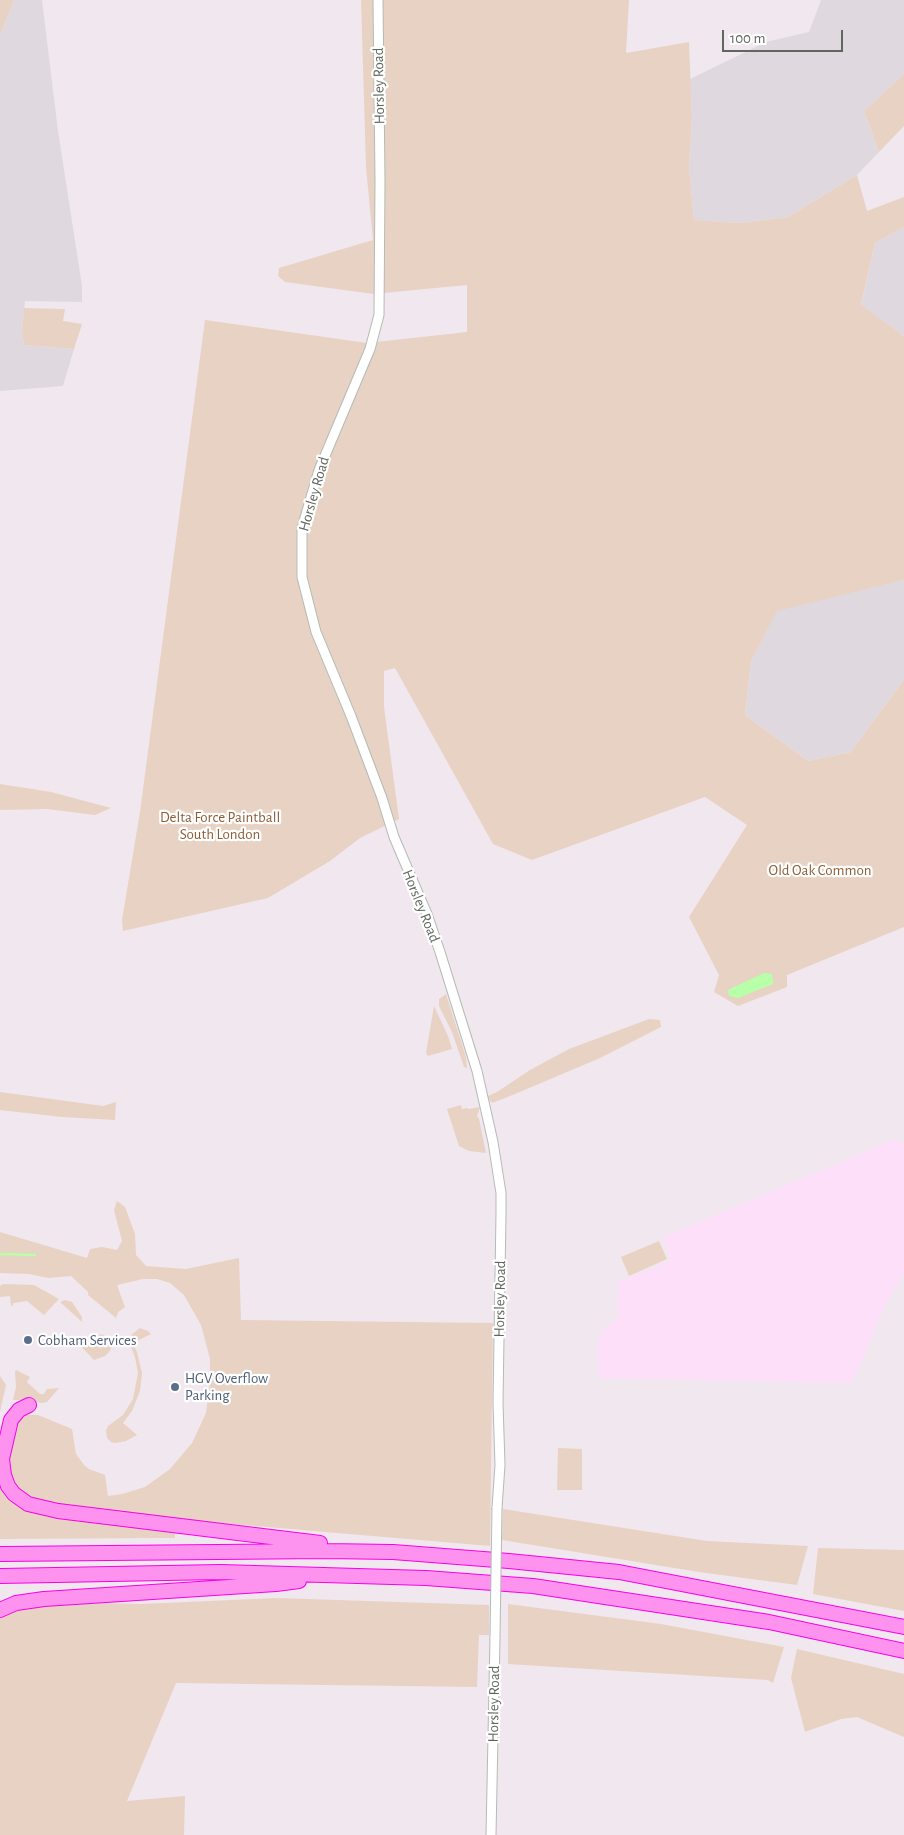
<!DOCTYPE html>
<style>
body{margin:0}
#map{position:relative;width:904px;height:1835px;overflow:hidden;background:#f1e7ef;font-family:"Alegreya Sans",sans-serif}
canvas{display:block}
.scale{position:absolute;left:722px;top:30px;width:121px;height:22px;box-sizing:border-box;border:2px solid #5f675e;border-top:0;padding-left:6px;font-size:15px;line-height:18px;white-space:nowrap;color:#5f675e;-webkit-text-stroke:4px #fff;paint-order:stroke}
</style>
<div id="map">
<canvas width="904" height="1835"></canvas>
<div class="scale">100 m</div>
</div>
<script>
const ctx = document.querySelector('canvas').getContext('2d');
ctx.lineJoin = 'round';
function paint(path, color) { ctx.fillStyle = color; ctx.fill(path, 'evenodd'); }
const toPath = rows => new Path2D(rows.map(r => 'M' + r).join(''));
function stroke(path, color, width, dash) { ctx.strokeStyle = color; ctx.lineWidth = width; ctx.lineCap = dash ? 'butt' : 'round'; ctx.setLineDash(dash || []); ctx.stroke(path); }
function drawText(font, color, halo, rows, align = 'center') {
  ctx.font = font + ' "Alegreya Sans",sans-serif'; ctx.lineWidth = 4.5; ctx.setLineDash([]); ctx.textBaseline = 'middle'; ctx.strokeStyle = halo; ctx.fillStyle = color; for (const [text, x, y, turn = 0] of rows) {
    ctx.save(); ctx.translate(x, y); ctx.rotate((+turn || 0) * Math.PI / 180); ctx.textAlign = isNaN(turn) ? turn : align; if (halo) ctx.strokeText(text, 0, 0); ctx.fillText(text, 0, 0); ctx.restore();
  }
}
const commercial = toPath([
 [896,1139,904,1145,904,1274,887,1301,852,1383,599,1378,598,1340,607,1326,618,1319,618,1282,666,1263,670,1258,663,1237]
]);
const industrial = toPath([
 [14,0,42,0,58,131,82,286,82,302,25,301,22,334,24,345,74,349,63,386,0,391,0,35],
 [821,0,904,0,904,74,864,111,879,152,857,175,788,217,740,223,694,220,689,167,692,119,690,79,766,42,809,32],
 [904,227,904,336,861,306,875,243],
 [904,580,904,679,851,752,808,761,745,715,751,662,777,610]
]);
const green = toPath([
 [0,0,14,0,0,35],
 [361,0,629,0,626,53,689,42,692,119,689,167,694,220,740,223,788,217,857,175,867,211,904,197,904,227,875,243,861,305,904,336,904,580,777,611,751,662,745,715,808,761,851,752,904,679,904,927,787,975,787,987,738,1006,714,992,719,975,689,917,747,825,705,797,532,860,493,844,395,668,384,671,384,707,399,819,360,838,330,861,268,898,123,931,122,920,140,812,205,320,367,343,467,332,467,285,373,294,285,282,278,276,279,268,373,240,366,167],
 [904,74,904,126,879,152,864,111],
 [24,308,65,309,63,321,82,324,74,349,24,345,22,334],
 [0,784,51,792,111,808,95,815,47,809,0,810],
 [446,994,466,1057,467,1068,464,1067,452,1032,439,1006,439,999],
 [434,1006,448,1036,452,1049,428,1056,426,1053],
 [649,1019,660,1020,661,1027,600,1058,515,1094,492,1103,488,1098,488,1096,497,1092,530,1070,569,1049],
 [0,1092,103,1106,116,1102,115,1120,62,1117,0,1110],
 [461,1105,462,1109,467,1108,468,1109,480,1107,477,1116,479,1119,486,1153,469,1151,459,1146,447,1109],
 [117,1201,125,1207,135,1234,136,1255,146,1266,186,1269,239,1258,241,1320,493,1323,490,1546,126,1515,51,1503,38,1500,26,1495,17,1487,5,1462,14,1429,19,1420,26,1415,38,1415,72,1429,76,1454,84,1465,89,1469,105,1475,108,1496,122,1494,145,1487,170,1469,192,1443,206,1413,210,1383,210,1359,201,1325,184,1295,170,1283,157,1279,143,1279,117,1285,125,1307,118,1312,116,1318,88,1295,88,1292,71,1276,48,1278,29,1274,0,1273,0,1232,87,1258,90,1249,102,1247,117,1250,122,1241,114,1210],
 [659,1241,667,1259,629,1276,621,1257],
 [3,1284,34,1285,59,1299,44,1315,27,1301,13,1303,13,1305,11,1306,10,1296,0,1297,0,1286],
 [65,1300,72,1302,82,1317,82,1322,60,1302],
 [140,1328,148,1331,151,1334,133,1343,137,1352,142,1373,140,1391,132,1411,123,1423,137,1435,126,1441,115,1443,111,1442,107,1438,106,1431,108,1426,123,1415,133,1399,138,1373,135,1357,130,1344,132,1334],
 [100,1334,108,1337,112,1346,110,1351,105,1356,94,1360,75,1340,79,1336,89,1345],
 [16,1370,30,1377,27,1382,40,1394,44,1394,47,1389,59,1388,47,1402,42,1403,26,1400,13,1400,16,1387,15,1372],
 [0,1376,6,1385,0,1412],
 [558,1448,582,1449,582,1490,557,1490],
 [0,1482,5,1492,181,1532,181,1534,175,1534,175,1538,158,1538,0,1539],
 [503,1509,707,1541,808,1546,797,1585,699,1572,502,1540],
 [818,1548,904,1550,904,1611,813,1594],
 [277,1598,489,1605,489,1635,479,1635,477,1687,176,1683,127,1801,185,1796,184,1835,0,1835,0,1616,16,1608,94,1603,141,1604],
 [508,1604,661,1624,784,1647,773,1683,768,1680,508,1664],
 [797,1649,904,1674,904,1737,857,1717,841,1719,805,1732,791,1678]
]);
const water = toPath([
 [764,973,772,974,773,984,738,998,729,996,728,990]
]);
const stream = toPath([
 [0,1254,35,1255]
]);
const tertiary = toPath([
 [378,0,380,181,379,315,370,349,319,470,302,528,302,577,316,632,351,716,382,798,394,837,427,914,440,952,477,1071,493,1142,501,1193,501,1213,498,1403,500,1465,497,1508],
 [491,1835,495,1637]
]);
const motorway = toPath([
 [29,1405,19,1410,11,1420,2,1459,4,1475,8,1486,14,1494,28,1504,58,1511,320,1543],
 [0,1554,326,1551,393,1552,509,1561,619,1572,904,1627],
 [0,1576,221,1572,426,1578,533,1586,769,1622,904,1651],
 [0,1610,16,1603,44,1599,276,1584,299,1581]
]);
const tertiaryBridge = toPath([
 [495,1637,497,1508]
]);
const markers = [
 [28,1340,5,"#5c6f8a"],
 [175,1387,5,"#5c6f8a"]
];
const streetNames = [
 ["Horsley Road",379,86,-91],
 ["Horsley Road",314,494,-74],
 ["Horsley Road",421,906,68],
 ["Horsley Road",500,1299,-89],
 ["Horsley Road",494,1704,-89]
];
const parkNames = [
 ["Delta Force Paintball",220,817],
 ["South London",220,834],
 ["Old Oak Common",820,870]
];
const serviceNames = [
 ["Cobham Services",38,1340],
 ["HGV Overflow",185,1378],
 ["Parking",185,1395]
];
paint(commercial, '#fedff9');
paint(industrial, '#dfd9df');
paint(green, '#e8d2c4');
paint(water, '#b8ffa9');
stroke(stream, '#b8ffa9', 2.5);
stroke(tertiary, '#b4bbb5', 11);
stroke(motorway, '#f800e6', 16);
stroke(tertiary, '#fff', 9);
stroke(motorway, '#fd92ef', 14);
stroke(tertiaryBridge, '#b4bbb5', 11, []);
stroke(tertiaryBridge, '#fff', 9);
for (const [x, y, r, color] of markers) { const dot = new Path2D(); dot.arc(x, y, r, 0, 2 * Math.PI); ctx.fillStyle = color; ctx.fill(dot); stroke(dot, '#fff', 2); }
drawText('15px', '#5f675e', '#fff', streetNames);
drawText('15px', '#8d5d38', '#fff', parkNames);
drawText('15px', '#4e5e75', '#fff', serviceNames, 'left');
</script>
